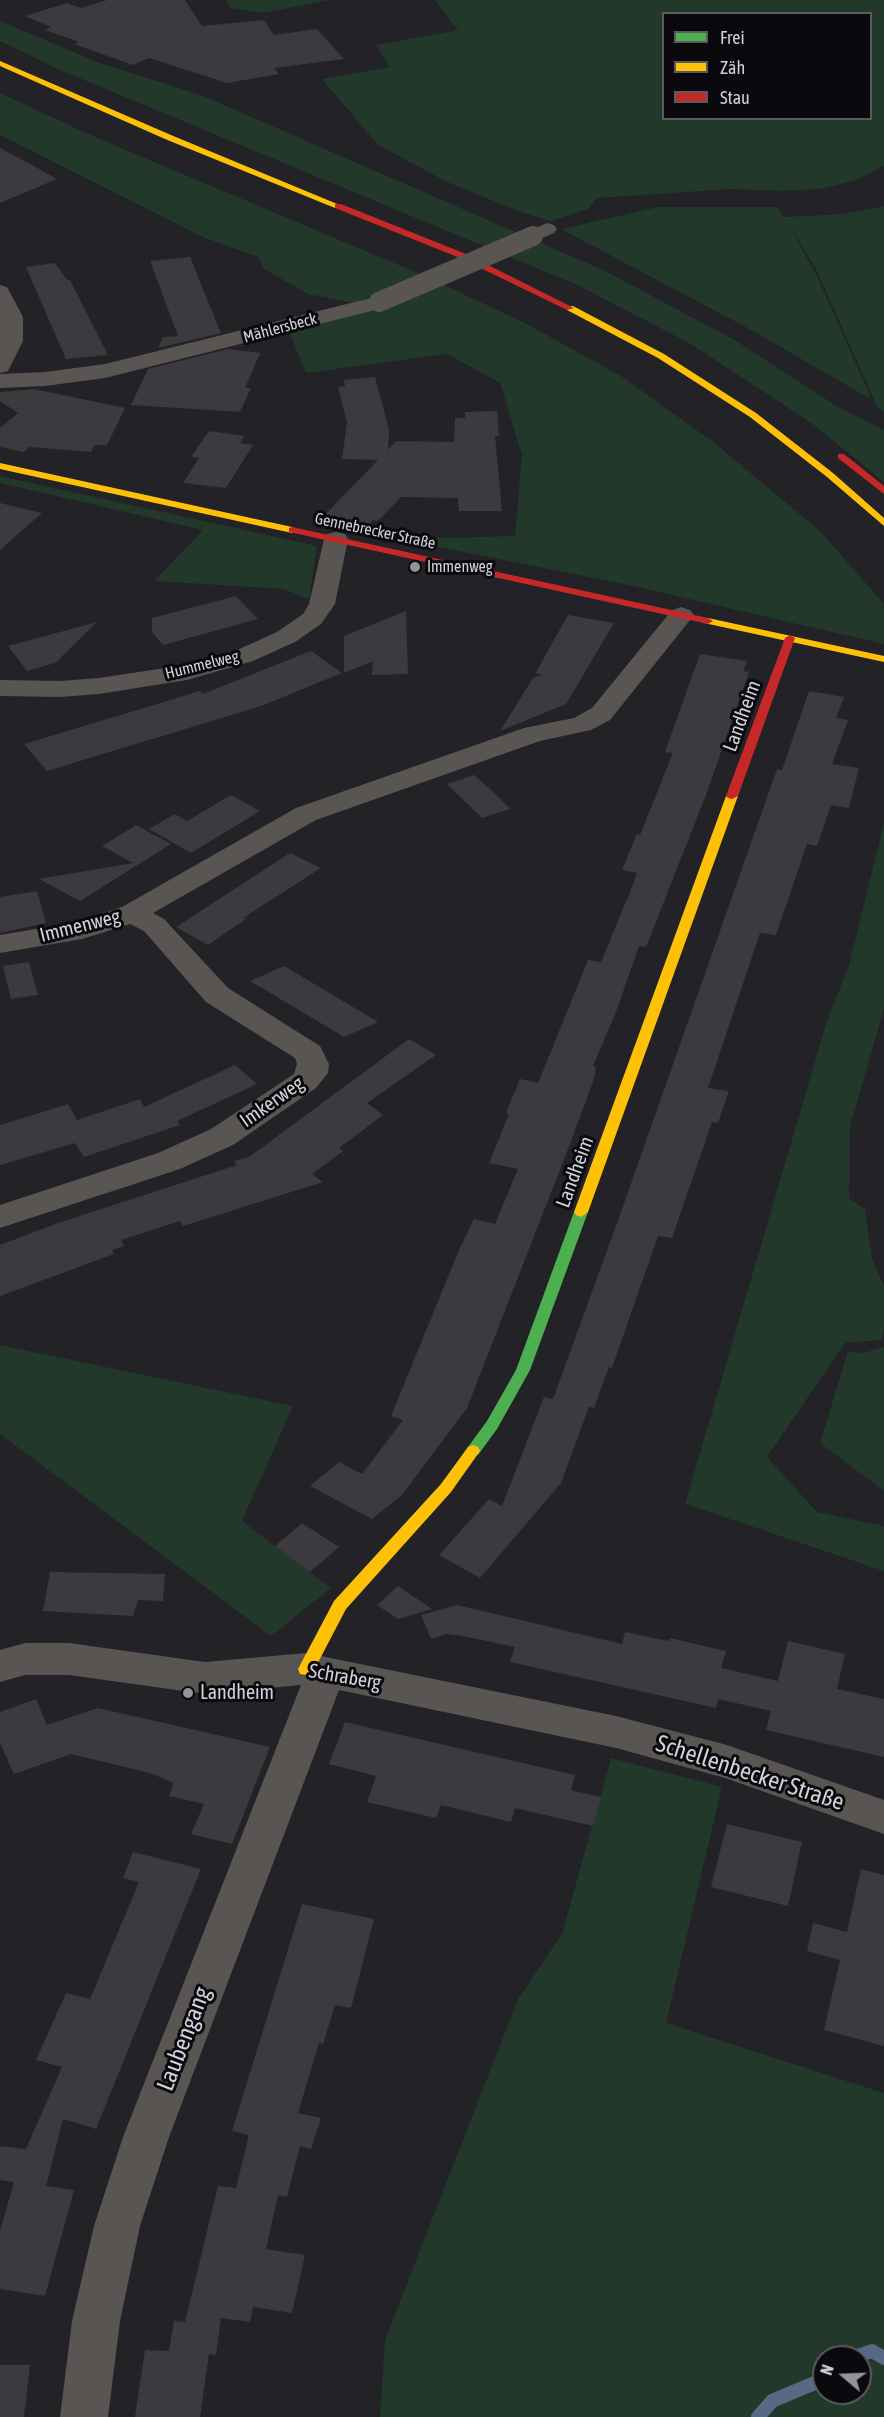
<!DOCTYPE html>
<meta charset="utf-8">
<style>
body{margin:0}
#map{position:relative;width:884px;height:2417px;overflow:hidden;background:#222227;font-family:"Asap Condensed",sans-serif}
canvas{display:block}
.legend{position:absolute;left:662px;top:12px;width:210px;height:108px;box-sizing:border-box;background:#0a0a0e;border:2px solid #5a5a5f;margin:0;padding:8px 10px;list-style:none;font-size:18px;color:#d1d2d9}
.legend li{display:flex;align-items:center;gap:12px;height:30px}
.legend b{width:30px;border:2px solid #5a5a5f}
.north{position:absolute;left:812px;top:2345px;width:60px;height:60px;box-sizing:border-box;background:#0a0a0e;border:2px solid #5a5a5f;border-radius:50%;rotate:289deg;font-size:16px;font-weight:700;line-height:24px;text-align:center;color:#d1d2d9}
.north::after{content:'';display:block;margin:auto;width:21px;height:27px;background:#94949b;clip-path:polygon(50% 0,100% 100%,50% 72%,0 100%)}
</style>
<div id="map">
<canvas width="884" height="2417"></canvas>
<ul class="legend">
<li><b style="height:8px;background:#4caf50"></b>Frei</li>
<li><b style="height:8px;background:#ffc107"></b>Zäh</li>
<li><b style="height:8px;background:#c62828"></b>Stau</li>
</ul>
<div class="north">N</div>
</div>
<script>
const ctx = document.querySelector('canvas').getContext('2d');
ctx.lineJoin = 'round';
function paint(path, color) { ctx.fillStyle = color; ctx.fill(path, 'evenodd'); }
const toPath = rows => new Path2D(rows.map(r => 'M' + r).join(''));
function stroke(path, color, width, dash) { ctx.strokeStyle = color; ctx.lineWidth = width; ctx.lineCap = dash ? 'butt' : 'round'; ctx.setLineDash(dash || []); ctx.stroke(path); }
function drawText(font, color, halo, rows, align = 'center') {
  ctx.font = font + ' "Asap Condensed",sans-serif'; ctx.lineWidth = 6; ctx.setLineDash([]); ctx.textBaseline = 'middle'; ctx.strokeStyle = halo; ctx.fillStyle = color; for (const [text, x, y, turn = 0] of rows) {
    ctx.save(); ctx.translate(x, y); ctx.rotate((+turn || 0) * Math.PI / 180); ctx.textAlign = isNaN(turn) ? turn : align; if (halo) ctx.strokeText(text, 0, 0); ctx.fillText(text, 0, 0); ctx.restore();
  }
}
const green = toPath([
 [226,0,330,0,262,13,231,8],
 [435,0,884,0,884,166,854,181,820,189,783,191,732,189,597,198,588,209,550,221,518,211,447,182,378,145,322,79,390,67,376,45,458,30],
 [664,14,870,14,870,118,664,118],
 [0,21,97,62,201,95,605,271,733,339,835,405,884,430,884,482,814,425,691,344,575,284,55,68,0,41],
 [0,93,95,137,425,276,354,303,308,294,264,269,258,257,205,238,0,135],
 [884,206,884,412,874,404,876,404,815,267,789,225,817,276,872,400,753,331,561,229,658,207,778,207,783,217,843,214],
 [438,282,527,324,621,376,716,444,821,532,884,604,884,644,629,585,399,539,515,536,522,455,500,383,447,354,306,373,288,329],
 [0,476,317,546,309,599,283,589,154,581,203,530,0,483],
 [884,823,884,1009,850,1126,849,1198,865,1209,872,1259,884,1286,884,1330,882,1340,845,1343,767,1457,817,1512,884,1526,884,1571,685,1504,826,1024,849,965],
 [0,1345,293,1406,242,1521,331,1588,271,1636,0,1434],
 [884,1347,884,1491,820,1443,848,1351,863,1353],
 [611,1758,722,1787,666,2023,884,2093,884,2417,380,2417,385,2340,518,1999,562,1934],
 [824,2357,860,2357,860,2393,824,2393]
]);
const stream = toPath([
 [855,2357,872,2351,884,2358],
 [758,2417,772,2401,824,2379]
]);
const building = toPath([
 [107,0,185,0,202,26,264,20,274,35,317,29,344,59,274,68,279,74,227,83,149,58,133,65,74,44,79,42,45,30,51,27,25,16,67,3,81,8],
 [0,148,32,165,57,179,0,203],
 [190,257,221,333,158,348,163,337,178,336,150,261],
 [55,263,67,280,70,280,108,355,66,359,26,267],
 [228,349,260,353,245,388,251,388,240,412,131,405,148,369],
 [375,377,389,429,388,450,396,441,454,442,455,418,465,418,465,412,497,411,499,436,495,436,502,511,459,511,458,498,401,497,378,521,373,520,367,526,360,525,356,528,320,520,378,460,342,459,347,423,338,387,345,386,344,380],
 [34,389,125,408,107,445,95,445,91,452,30,447,24,452,0,447,0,428,18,413,0,401,0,392],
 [209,431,245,436,240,443,253,445,226,488,183,483,199,458,191,457],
 [0,503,42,513,0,550],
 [236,596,258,619,163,645,152,632,152,618],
 [406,611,408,674,372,675,373,661,344,673,344,636],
 [568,615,614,623,566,704,500,731,533,678,543,674,535,674],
 [97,622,55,663,27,671,8,646],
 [311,651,342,673,261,706,47,771,24,744,200,691,203,694],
 [700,654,747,661,743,671,749,672,706,795,646,947,639,946,616,1012,593,1066,596,1067,594,1079,570,1144,467,1408,402,1495,372,1519,310,1486,339,1462,362,1474,403,1420,391,1416,459,1250,474,1219,495,1224,518,1169,489,1163,509,1114,506,1113,520,1079,538,1083,588,960,601,962,632,887,637,873,622,870,637,834,640,835,673,753,665,752],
 [809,691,844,697,836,718,848,720,832,764,859,768,849,808,831,805,817,846,807,844,776,935,760,933,708,1088,729,1091,718,1123,712,1122,672,1238,658,1236,612,1368,609,1367,594,1408,589,1407,561,1483,480,1578,439,1555,489,1499,502,1506,544,1397,553,1399,621,1212,777,769,782,770],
 [474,775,491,790,510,809,482,818,447,784],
 [231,795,260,811,191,853,149,829,175,814,187,821],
 [136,825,171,844,80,901,39,879,133,863,102,846],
 [290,853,321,868,243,918,246,919,208,945,176,927],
 [37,891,46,923,0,933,0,897],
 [29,962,38,995,11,999,3,966],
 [284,966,353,1007,378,1022,344,1037,250,981],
 [409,1039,436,1055,367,1103,383,1115,339,1148,343,1151,312,1174,323,1182,183,1226,180,1221,121,1240,124,1246,112,1250,114,1254,0,1296,0,1245,58,1223,237,1165,234,1161,249,1157],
 [235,1065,257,1084,177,1121,180,1125,84,1157,75,1143,0,1165,0,1125,68,1104,77,1120,140,1099,144,1107],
 [302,1523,339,1547,310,1572,275,1546],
 [50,1572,165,1574,163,1601,138,1600,133,1616,43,1611],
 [398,1586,432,1609,398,1619,377,1605],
 [457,1605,622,1644,625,1632,668,1641,670,1638,726,1651,721,1668,778,1681,788,1641,845,1654,837,1689,884,1699,884,1757,766,1730,771,1711,718,1699,716,1708,510,1662,515,1647,463,1636,447,1634,431,1639,421,1615],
 [36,1699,47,1725,98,1708,270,1747,232,1844,191,1834,204,1804,169,1796,174,1783,150,1773,71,1754,14,1774,0,1743,0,1712],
 [345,1722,575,1775,571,1790,601,1797,593,1826,515,1808,511,1822,441,1805,436,1818,367,1802,376,1776,329,1764],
 [727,1824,802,1842,788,1906,711,1887],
 [133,1852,201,1869,96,2129,63,2119,46,2186,74,2190,45,2296,0,2289,0,2231,14,2182,0,2180,0,2146,26,2149,62,2067,36,2060,66,1993,90,1999,139,1882,123,1878],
 [861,1869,884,1875,884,2046,824,2030,840,1960,807,1951,813,1923,847,1932],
 [302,1904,374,1919,351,2008,335,2005,323,2044,319,2043,298,2113,321,2118,311,2149,300,2146,287,2197,278,2195,266,2249,305,2255,292,2313,253,2307,250,2322,221,2318,216,2355,209,2354,200,2417,135,2417,145,2350,169,2351,174,2321,185,2322,218,2186,236,2188,249,2135,232,2131],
 [0,2365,30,2365,24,2417,0,2417]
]);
const street = toPath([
 [547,223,554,225,557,229,554,233,533,242,526,240,523,236,526,232,547,223],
 [0,285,7,287,23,317,23,341,8,371,0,373,0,285],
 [379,296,387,297,390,302,387,307,105,378,45,386,0,388,0,374,45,372,105,364,379,296],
 [336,532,345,534,348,539,335,604,321,624,295,642,253,661,187,680,99,694,60,697,0,696,0,680,60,681,99,678,185,665,235,651,277,632,303,614,309,604,324,539,327,534,336,532],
 [681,607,690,610,694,615,610,720,591,730,540,741,316,820,153,913,164,919,228,988,320,1046,329,1064,328,1073,316,1088,233,1145,180,1169,0,1228,0,1205,158,1153,211,1129,294,1074,297,1064,295,1058,206,1002,144,931,130,924,82,939,0,953,0,935,77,922,122,907,296,808,524,728,574,718,592,708,672,610,681,607],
 [25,1643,69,1643,205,1662,306,1653,616,1716,727,1745,884,1800,884,1834,725,1778,616,1748,339,1690,169,2137,140,2226,120,2321,108,2417,60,2417,72,2321,94,2226,123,2137,301,1685,205,1694,69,1675,25,1675,0,1682,0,1650,25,1643]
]);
const fast = toPath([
 [581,1207,588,1212,530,1370,497,1429,478,1455,468,1455,466,1451,468,1447,487,1421,516,1370,574,1212,581,1207]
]);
const slow = toPath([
 [0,61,171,135,342,206,335,208,165,139,0,66,0,61],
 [567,306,573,306,664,354,756,413,833,473,884,518,884,526,827,477,750,417,658,358,567,310,567,306],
 [0,463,292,527,297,530,292,533,0,469,0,463],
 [708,618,884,656,884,662,704,623,704,619,708,618],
 [732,793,738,796,588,1212,581,1217,576,1215,574,1212,726,796,732,793],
 [473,1445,478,1447,480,1451,451,1492,346,1609,312,1674,306,1675,300,1674,298,1669,334,1601,441,1484,468,1447,473,1445]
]);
const jam = toPath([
 [335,204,341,204,466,254,574,308,567,310,460,258,335,208,335,204],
 [838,454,844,454,884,486,884,494,838,458,838,454],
 [292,527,708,618,713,621,708,624,289,532,289,528,292,527],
 [790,635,795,638,738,796,732,799,728,798,726,796,785,638,790,635]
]);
const streetBridge = toPath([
 [379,302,533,236]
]);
const markers = [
 [415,567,6,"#94949b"],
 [188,1693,6,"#94949b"]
];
const farStreetnames = [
 ["Mählersbeck",280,328,-15],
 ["Gennebrecker Straße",375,531,12],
 ["Hummelweg",202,665,-14]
];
const farPoinames = [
 ["Immenweg",427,567]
];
const streetNames = [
 ["Landheim",742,716,-70],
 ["Immenweg",80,926,-14],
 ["Imkerweg",272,1102,-35],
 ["Landheim",575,1172,-70],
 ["Schraberg",345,1677,10]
];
const poiNames = [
 ["Landheim",200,1693]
];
const nearStreetnames = [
 ["Schellenbecker Straße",750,1773,18],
 ["Laubengang",184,2039,-69]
];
paint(green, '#21382a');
stroke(stream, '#566a86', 14);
paint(building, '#3c3a3f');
paint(street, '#585552');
paint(fast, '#4caf50');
paint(slow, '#ffc107');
paint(jam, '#c62828');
stroke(streetBridge, '#585552', 20);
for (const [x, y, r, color] of markers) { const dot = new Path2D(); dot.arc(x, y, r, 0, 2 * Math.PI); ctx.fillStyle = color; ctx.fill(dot); stroke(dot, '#0a0a0e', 2); }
drawText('16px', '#d1d2d9', '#0a0a0e', farStreetnames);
drawText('16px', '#d1d2d9', '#0a0a0e', farPoinames, 'left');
drawText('20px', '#d1d2d9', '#0a0a0e', streetNames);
drawText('20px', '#d1d2d9', '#0a0a0e', poiNames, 'left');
drawText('24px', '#d1d2d9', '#0a0a0e', nearStreetnames);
</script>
